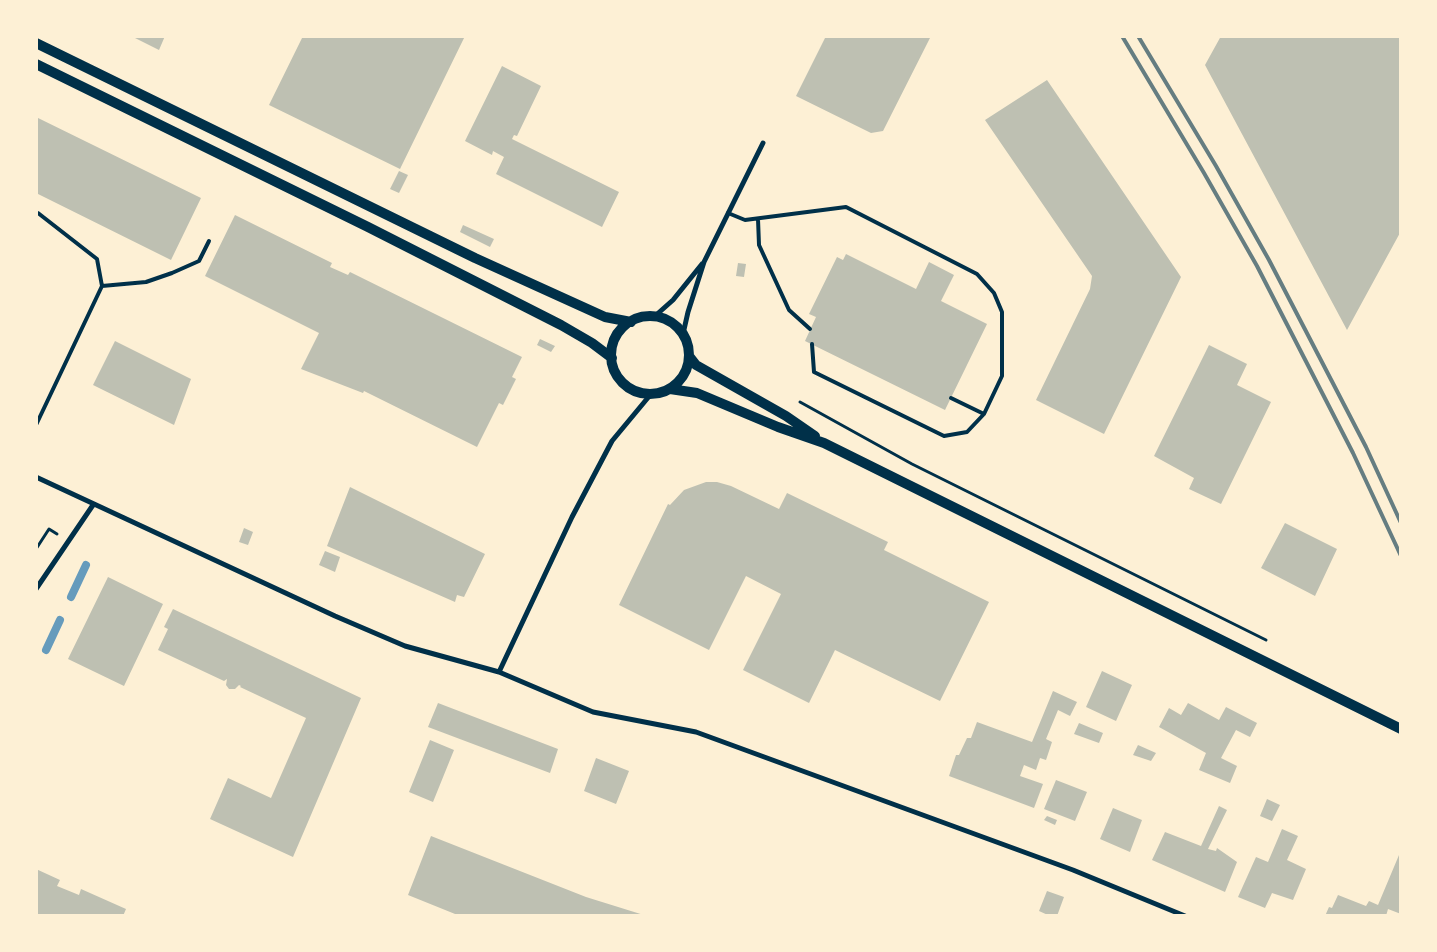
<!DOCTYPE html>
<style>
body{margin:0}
#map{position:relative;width:1437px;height:952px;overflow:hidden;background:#fdf0d5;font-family:"Noto Sans",sans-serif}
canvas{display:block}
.frame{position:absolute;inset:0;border:38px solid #fdf0d5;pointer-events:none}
</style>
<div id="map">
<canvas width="1437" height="952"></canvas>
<div class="frame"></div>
</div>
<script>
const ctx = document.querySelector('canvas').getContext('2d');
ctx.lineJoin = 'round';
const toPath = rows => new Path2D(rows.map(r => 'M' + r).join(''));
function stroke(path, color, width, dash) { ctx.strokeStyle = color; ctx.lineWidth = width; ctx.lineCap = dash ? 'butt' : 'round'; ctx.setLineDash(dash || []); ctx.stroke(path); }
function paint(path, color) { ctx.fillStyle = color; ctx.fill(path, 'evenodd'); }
const stream = toPath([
 [71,597,86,565],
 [46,650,60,620]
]);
const building = toPath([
 [131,36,165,36,159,50],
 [303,36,465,36,400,169,269,105],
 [826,36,931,36,883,131,871,133,796,96],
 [1221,36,1401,36,1401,231,1347,330,1205,65],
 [502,66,541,86,517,136,514,135,512,139,619,192,602,227,496,174,504,157,493,151,492,155,465,141],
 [1047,80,1181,277,1104,434,1036,400,1090,289,1092,276,985,120],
 [36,117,201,198,171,260,36,193],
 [399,171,408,175,399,193,390,189],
 [235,215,332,263,330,267,348,275,350,272,522,357,512,377,516,379,503,405,499,403,477,447,364,391,363,393,301,369,319,333,205,276],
 [463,225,494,239,490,247,460,232],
 [846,254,916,289,929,262,954,275,941,301,987,324,945,410,805,341,816,317,809,314,837,257,843,260],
 [738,263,746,264,744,277,736,276],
 [540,339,555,346,551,352,537,345],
 [115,341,191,379,174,425,93,385],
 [1209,345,1247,364,1237,385,1271,402,1221,504,1189,489,1194,478,1154,456],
 [706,482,717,482,731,486,779,509,787,493,888,542,884,550,989,602,940,701,835,650,809,703,743,670,781,594,746,576,709,650,619,605,668,504,670,505,684,490],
 [350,487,485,554,464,597,457,595,455,602,327,546],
 [1285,523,1337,549,1315,596,1261,568],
 [244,528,253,532,248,545,239,542],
 [325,551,340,557,335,572,319,565],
 [108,577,163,604,124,686,68,659],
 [173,609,361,698,293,857,210,819,228,778,271,798,306,718,240,687,241,686,239,685,235,689,229,689,226,685,227,679,224,681,158,650,168,629,164,627],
 [1102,671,1132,685,1116,721,1086,707],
 [1053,691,1077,702,1070,716,1058,710,1046,739,1052,742,1046,760,1040,758,1036,770,1024,765,1020,776,1043,784,1034,808,949,776,956,755,959,755,967,738,971,738,977,722,1032,742],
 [438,703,558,749,550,773,428,727],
 [1188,703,1219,720,1226,707,1257,723,1250,737,1236,730,1221,758,1237,766,1230,783,1199,770,1206,753,1159,727,1169,708,1181,715],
 [1079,723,1103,733,1099,743,1074,734],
 [430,740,454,750,433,802,409,792],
 [1138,745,1156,753,1151,761,1133,755],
 [596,758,629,771,616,804,584,791],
 [1056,780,1087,792,1075,821,1044,809],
 [1267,799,1280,805,1272,821,1260,816],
 [1219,806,1227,810,1208,849,1216,851,1217,848,1237,862,1225,892,1152,860,1165,832,1201,846],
 [1113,808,1142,820,1130,852,1100,839],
 [1047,816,1057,820,1055,825,1044,820],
 [1282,829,1298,836,1287,860,1306,869,1293,900,1272,893,1265,908,1238,897,1256,857,1268,862],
 [431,836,586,897,647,916,460,916,408,895],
 [1399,855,1401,914,1388,909,1386,916,1325,916,1329,907,1332,908,1338,895,1366,906,1369,901,1378,905],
 [36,869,60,880,57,886,79,895,81,889,126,909,123,916,36,916],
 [1047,891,1064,897,1057,916,1050,916,1039,911]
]);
const path = toPath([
 [800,402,912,464,1266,640],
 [36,549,49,529,57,534]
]);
const service = toPath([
 [728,213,745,220,846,207,977,274,994,293,1002,312,1002,376,984,414,967,432,944,436,814,372,812,344],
 [758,219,759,245,789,310,810,329],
 [102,286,146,282,172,273,199,261,209,241],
 [951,398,984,414],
 [36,425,102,286,97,259,38,213]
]);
const minor = toPath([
 [655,316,673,300,702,264],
 [683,334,688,312,704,262,763,143],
 [36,477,335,616,405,646,499,672,593,712,696,732,1073,870,1185,916],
 [36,589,93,505],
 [499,672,572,517,612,441,651,394]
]);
const secondary = toPath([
 [36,43,475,258,605,317,631,322],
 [36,64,368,227,561,325,592,343,612,358],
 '611 355a39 39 0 1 1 78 0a39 39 0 1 1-78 0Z',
 [689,356,696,365,786,416,815,436],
 [670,389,697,393,778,427,824,443,1401,729]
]);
const rail = toPath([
 [1122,36,1204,173,1257,266,1353,453,1401,556],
 [1138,36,1216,166,1269,260,1366,447,1401,523]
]);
stroke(stream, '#669bbc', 8);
paint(building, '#bec0b2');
stroke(path, '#003049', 3);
stroke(service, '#003049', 4);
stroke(minor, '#003049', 5);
stroke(secondary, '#003049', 10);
stroke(rail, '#657d81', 4);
</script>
